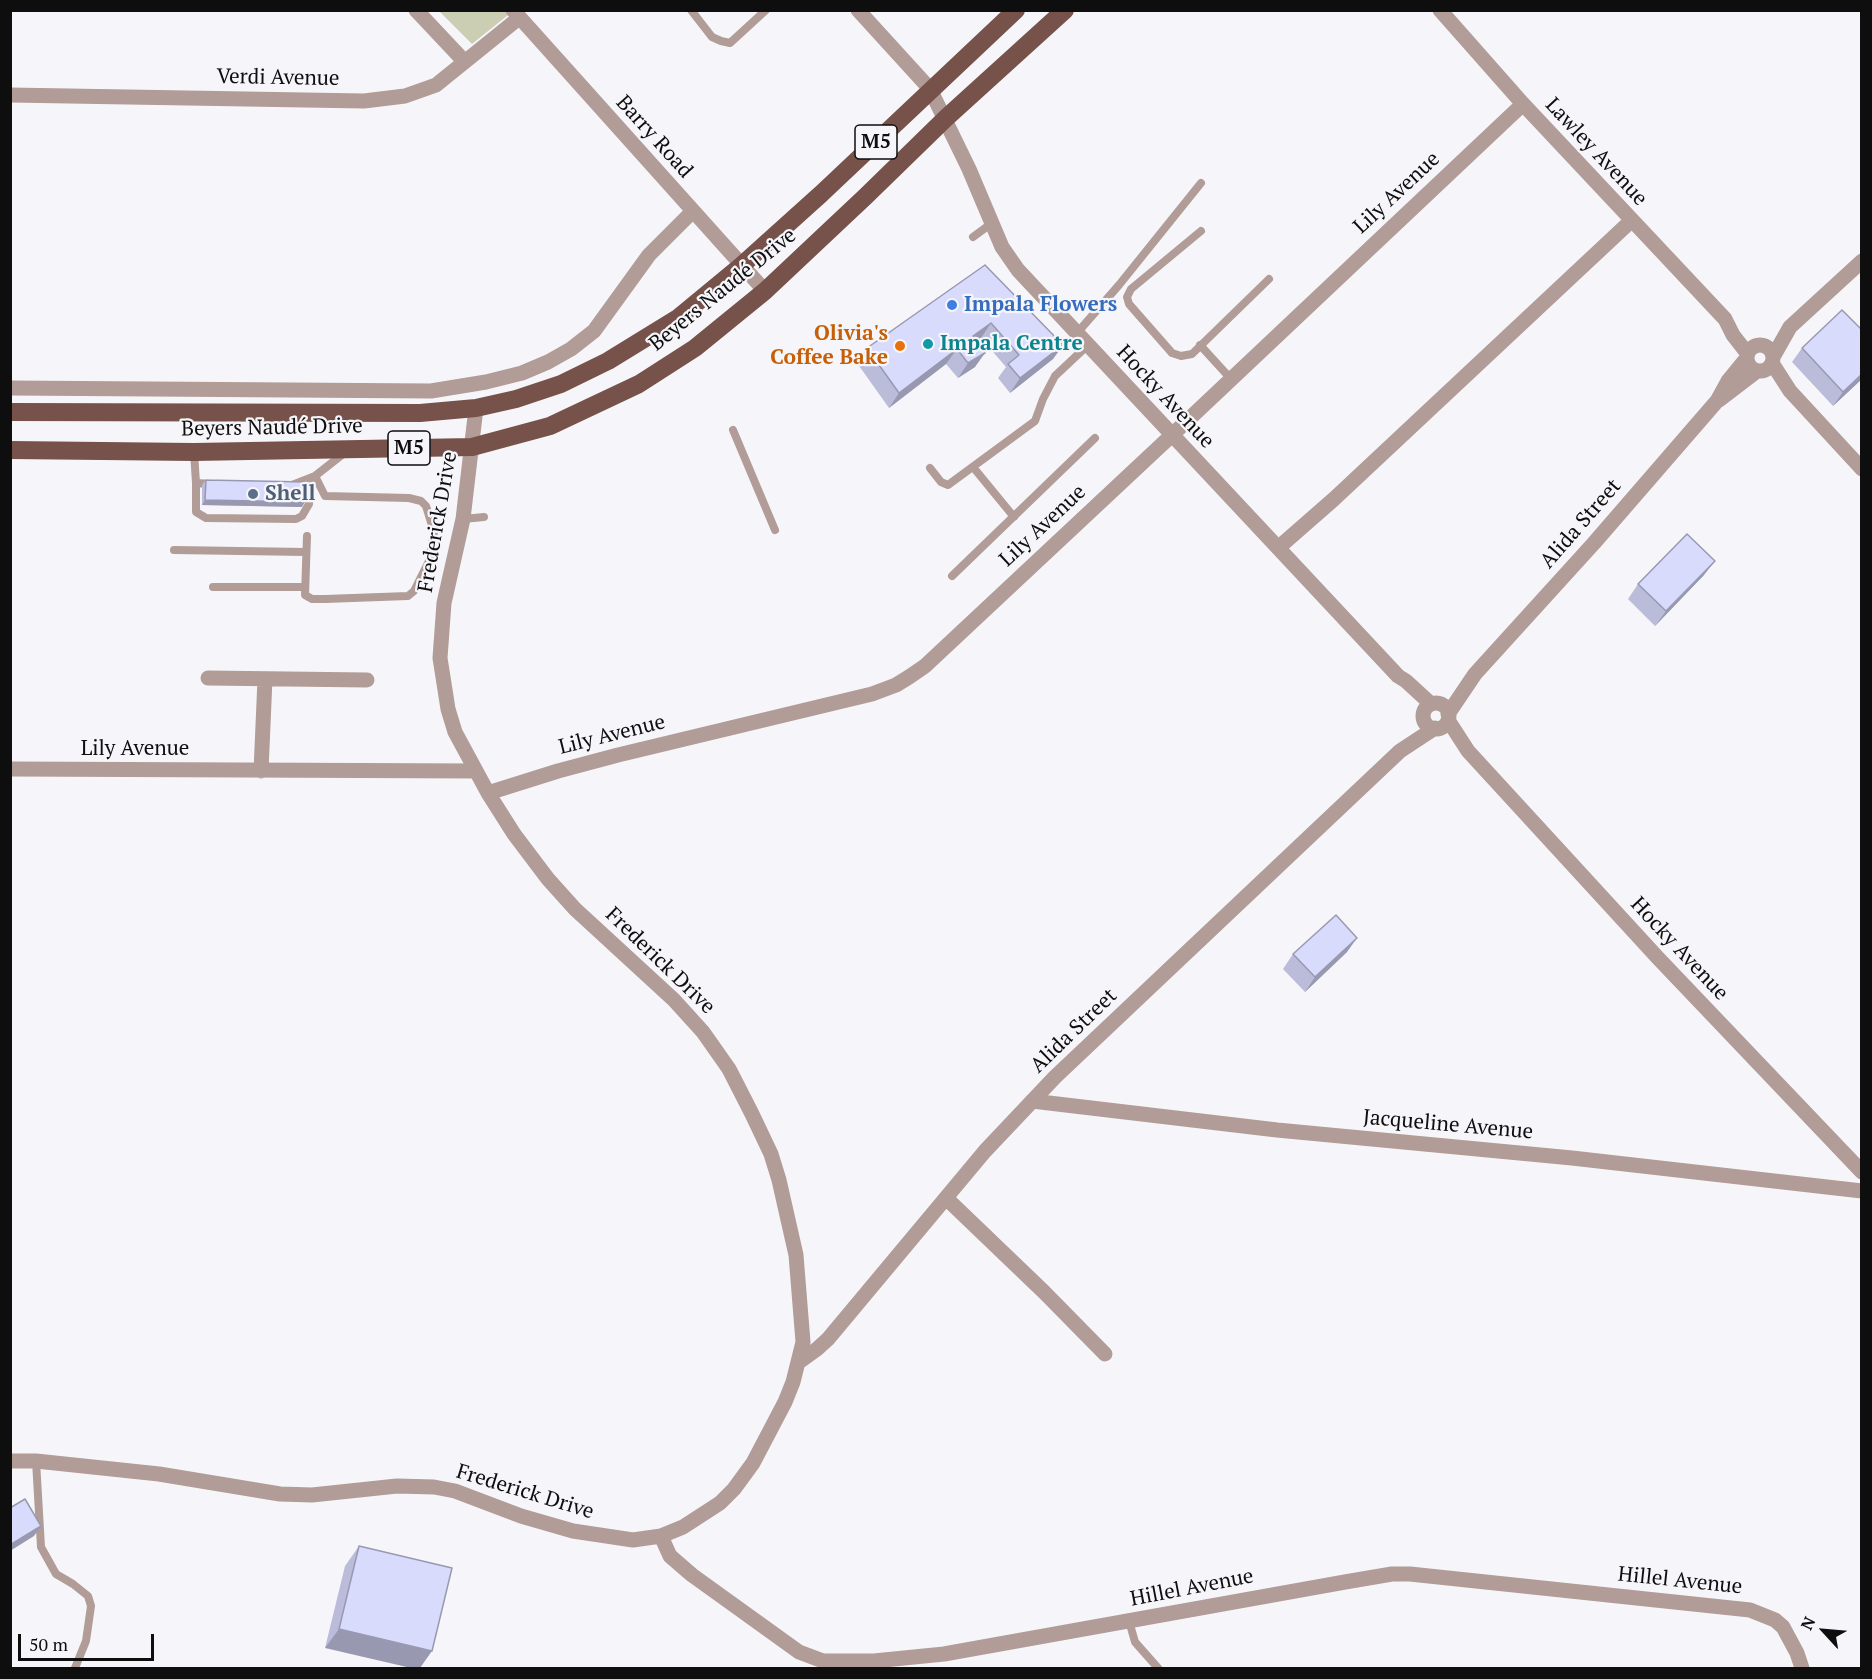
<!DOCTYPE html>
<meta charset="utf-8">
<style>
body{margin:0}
#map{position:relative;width:1872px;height:1679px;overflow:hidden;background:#f6f6fa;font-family:"PT Serif",serif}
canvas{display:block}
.frame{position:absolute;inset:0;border:12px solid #0e0e0f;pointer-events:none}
.north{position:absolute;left:1794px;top:1601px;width:60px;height:60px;-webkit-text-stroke:4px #f6f6fa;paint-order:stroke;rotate:296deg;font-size:16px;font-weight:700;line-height:24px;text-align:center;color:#0e0e0f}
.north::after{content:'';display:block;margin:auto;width:21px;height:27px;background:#0e0e0f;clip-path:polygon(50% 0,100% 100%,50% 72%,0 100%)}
.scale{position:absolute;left:18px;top:1634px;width:136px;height:27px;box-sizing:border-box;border:3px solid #0e0e0f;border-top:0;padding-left:8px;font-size:18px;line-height:21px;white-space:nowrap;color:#0e0e0f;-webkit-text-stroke:4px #f6f6fa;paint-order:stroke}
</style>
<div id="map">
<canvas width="1872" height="1679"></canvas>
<div class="frame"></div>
<div class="north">N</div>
<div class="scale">50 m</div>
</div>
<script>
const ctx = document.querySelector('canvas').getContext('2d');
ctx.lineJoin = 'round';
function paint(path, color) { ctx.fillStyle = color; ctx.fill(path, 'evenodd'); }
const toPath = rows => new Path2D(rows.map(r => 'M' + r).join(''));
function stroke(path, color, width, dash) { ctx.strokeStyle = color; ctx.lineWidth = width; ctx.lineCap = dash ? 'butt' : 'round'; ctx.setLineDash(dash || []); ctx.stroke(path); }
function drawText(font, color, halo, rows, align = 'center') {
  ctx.font = font + ' "PT Serif",serif'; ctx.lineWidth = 4.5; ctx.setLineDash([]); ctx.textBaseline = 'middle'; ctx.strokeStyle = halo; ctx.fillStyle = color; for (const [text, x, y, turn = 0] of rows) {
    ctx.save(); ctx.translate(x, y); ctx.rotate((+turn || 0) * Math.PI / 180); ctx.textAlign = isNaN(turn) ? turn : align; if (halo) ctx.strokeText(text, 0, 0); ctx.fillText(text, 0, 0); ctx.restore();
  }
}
const green = toPath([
 [439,11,513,11,472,44]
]);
const lane = toPath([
 [691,10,712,37,721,41,730,43,766,10],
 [1201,231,1131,289,1127,297,1129,304,1172,353,1181,356,1192,354,1269,279],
 [973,237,992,223],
 [1077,333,1119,285,1201,183],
 [1200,345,1231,379],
 [733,430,775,530],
 [194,452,196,483,212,484],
 [973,467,1014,517],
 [930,468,941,482,948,485,1035,421,1043,399,1055,376,1088,345],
 [196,483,196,512,206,518,296,519,302,516,309,504,311,478],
 [292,485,315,476,343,454],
 [463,519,484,517],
 [307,536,305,595,312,599,325,599,408,596,414,591,429,561,434,532,426,506,421,501,409,498,325,496,315,476],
 [174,550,306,552],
 [952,576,1095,438],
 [213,587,305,587],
 [36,1461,41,1547,56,1574,73,1584,88,1596,91,1606,86,1641,75,1668],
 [1129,1621,1135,1642,1158,1668]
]);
const street = toPath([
 [416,10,464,61],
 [513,10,765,291],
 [858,10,930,89,969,169,1002,247,1018,270,1398,676,1406,681,1431,704],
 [1440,10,1523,104,1725,319,1733,335,1747,353],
 [10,95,364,101,405,96,436,85,519,18],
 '1747 358a13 13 0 1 1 26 0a13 13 0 1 1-26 0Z',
 [1773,357,1790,327,1862,261],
 [1772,363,1790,391,1862,469],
 [10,388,431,391,486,382,522,373,548,362,571,349,594,331,649,255,692,212],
 [1719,400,1757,371],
 [1278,548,1334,499,1632,220],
 [208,678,367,680],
 '1423 716a13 13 0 1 1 26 0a13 13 0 1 1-26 0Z',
 [1448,714,1475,674,1594,543,1717,401,1728,381,1746,359],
 [1448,720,1468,751,1658,958,1862,1172],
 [10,769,475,771],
 [261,771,265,679],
 [488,793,558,771,618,755,872,694,896,685,909,677,925,666,1172,435,1523,104],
 [1032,1101,1277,1130,1572,1158,1862,1191],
 [946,1198,1044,1292,1105,1354],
 [799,1362,817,1349,828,1339,985,1151,1055,1077,1400,751,1435,728],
 [10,1461,36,1461,159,1474,280,1494,312,1495,397,1486,434,1487,455,1491,521,1516,573,1531,633,1540,661,1536,683,1527,720,1503,734,1489,753,1463,785,1402,793,1382,803,1342,796,1255,779,1180,771,1154,752,1114,729,1069,703,1032,674,1000,575,909,548,879,514,834,488,793,455,732,448,709,440,658,444,603,463,519,476,408],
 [661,1536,670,1556,692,1575,799,1652,823,1661,874,1661,944,1654,1345,1582,1392,1574,1410,1574,1750,1610,1775,1620,1783,1627,1797,1653,1802,1668]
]);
const primary = toPath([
 [10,412,420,413,476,408,516,399,561,384,608,361,678,318,741,266,821,194,1016,10],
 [10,450,194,452,472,447,550,426,639,384,695,348,765,291,866,196,946,118,1065,10]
]);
const wall = toPath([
 [985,265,1063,345,1053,359,1010,393,998,378,1006,367,981,338,977,341,975,367,958,378,946,364,889,408,857,363,867,348],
 [1862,330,1862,379,1833,406,1792,362,1802,348],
 [206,480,302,507,202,505,202,485],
 [1704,575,1655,626,1628,599,1638,584],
 [1347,952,1305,992,1283,969,1293,954],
 [359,1546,452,1568,325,1648,345,1566]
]);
const shadedWall = toPath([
 [991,323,981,338,963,350,973,336],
 [1063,345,1053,359,1010,393,1020,378],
 [957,349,946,364,889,408,899,393],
 [985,353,975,367,958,378,968,363],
 [1862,374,1862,379,1833,406,1843,392],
 [205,500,305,502,302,507,202,505],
 [1715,561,1704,575,1655,626,1666,611],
 [1357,938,1347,952,1305,992,1315,977],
 [41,1526,34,1536,10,1551,10,1545],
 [339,1629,432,1651,420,1668,411,1668,325,1648]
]);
const building = toPath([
 [985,265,1063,345,1020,378,1008,364,1019,355,991,323,973,336,985,353,968,363,957,349,899,393,867,348,985,265],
 [1842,310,1862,330,1862,374,1843,392,1802,348,1842,310],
 [206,480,306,482,305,502,205,500,206,480],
 [1687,534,1715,561,1666,611,1638,584,1687,534],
 [1336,915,1357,938,1315,977,1293,954,1336,915],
 [25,1499,41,1526,10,1545,10,1508,25,1499],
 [359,1546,452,1568,432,1651,339,1629,359,1546]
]);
const markers = [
 [952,305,6,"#3f7fe0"],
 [928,344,6,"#0f9aa8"],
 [900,346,6,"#e8710a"],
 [253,494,6,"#5c6f8a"]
];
const shields = [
 [876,142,42],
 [409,448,42]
];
const shieldNames = [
 ["M5",876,142],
 ["M5",409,448]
];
const streetNames = [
 ["Verdi Avenue",278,78,1],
 ["Barry Road",654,137,48],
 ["Lawley Avenue",1596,152,47],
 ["Lily Avenue",1397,193,-43],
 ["Beyers Naudé Drive",723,290,-39],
 ["Hocky Avenue",1165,397,47],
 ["Beyers Naudé Drive",272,428,-1],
 ["Frederick Drive",438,522,-80],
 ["Alida Street",1581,524,-49],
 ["Lily Avenue",1043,526,-43],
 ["Lily Avenue",612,735,-14],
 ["Lily Avenue",135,749],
 ["Hocky Avenue",1679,949,47],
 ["Frederick Drive",660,961,44],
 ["Alida Street",1074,1031,-44],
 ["Jacqueline Avenue",1448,1125,5],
 ["Frederick Drive",525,1492,17],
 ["Hillel Avenue",1680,1581,6],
 ["Hillel Avenue",1192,1588,-11]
];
const shopNames = [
 ["Impala Flowers",964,305]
];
const foodNames = [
 ["Olivia's",888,334],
 ["Coffee Bake",888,358]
];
const cultureNames = [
 ["Impala Centre",940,344]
];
const serviceNames = [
 ["Shell",265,494]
];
paint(green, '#ccceb4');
stroke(lane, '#b19c97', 8);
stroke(street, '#b19c97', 15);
stroke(primary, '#76524a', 18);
paint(wall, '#bbbcda');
paint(shadedWall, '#9899b1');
paint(building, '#d9dbfd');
stroke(building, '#9899b1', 1.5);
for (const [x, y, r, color] of markers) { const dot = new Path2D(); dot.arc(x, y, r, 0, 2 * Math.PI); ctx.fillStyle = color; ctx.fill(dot); stroke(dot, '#f6f6fa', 2); }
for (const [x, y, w] of shields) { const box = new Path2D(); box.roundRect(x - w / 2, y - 17, w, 34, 4.5); ctx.fillStyle = '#f6f6fa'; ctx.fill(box); stroke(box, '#0e0e0f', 1.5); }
drawText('bold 20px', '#0e0e0f', null, shieldNames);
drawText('21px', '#0e0e0f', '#f6f6fa', streetNames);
drawText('bold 21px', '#366cbe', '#f6f6fa', shopNames, 'left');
drawText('bold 21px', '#c56008', '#f6f6fa', foodNames, 'right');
drawText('bold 21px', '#0d838f', '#f6f6fa', cultureNames, 'left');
drawText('bold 21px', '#4e5e75', '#f6f6fa', serviceNames, 'left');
</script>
